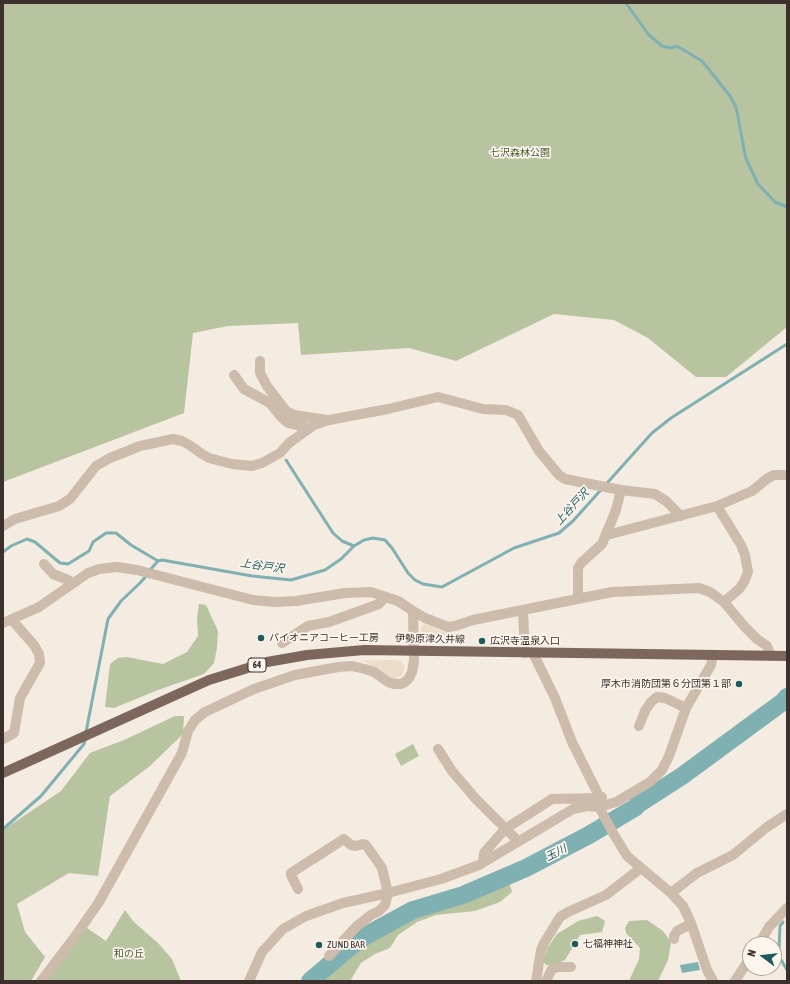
<!DOCTYPE html>
<meta charset="utf-8">
<style>
body{margin:0}
#map{position:relative;width:790px;height:984px;overflow:hidden;background:#f4ebe1;font-family:"Asap Condensed",sans-serif}
canvas{display:block}
.frame{position:absolute;inset:0;border:4px solid #3b302b;pointer-events:none}
.north{position:absolute;left:742px;top:936px;width:40px;height:40px;box-sizing:border-box;background:#fbf5ee;border:1px solid #aea6a0;border-radius:50%;rotate:285deg;font-size:11px;font-weight:700;line-height:16px;text-align:center;color:#3b302b}
.north::after{content:'';display:block;margin:auto;width:14px;height:18px;background:#1f5a5e;clip-path:polygon(50% 0,100% 100%,50% 72%,0 100%)}
</style>
<div id="map">
<canvas width="790" height="984"></canvas>
<div class="frame"></div>
<div class="north">N</div>
</div>
<script>
const ctx = document.querySelector('canvas').getContext('2d');
ctx.lineJoin = 'round';
function paint(path, color) { ctx.fillStyle = color; ctx.fill(path, 'evenodd'); }
const toPath = rows => new Path2D(rows.map(r => 'M' + r).join(''));
function stroke(path, color, width, dash) { ctx.strokeStyle = color; ctx.lineWidth = width; ctx.lineCap = dash ? 'butt' : 'round'; ctx.setLineDash(dash || []); ctx.stroke(path); }
function drawText(font, color, halo, rows, align = 'center') {
  ctx.font = font + ' "Asap Condensed","Noto Sans JP",sans-serif'; ctx.lineWidth = 3.5; ctx.setLineDash([]); ctx.textBaseline = 'middle'; ctx.strokeStyle = halo; ctx.fillStyle = color; for (const [text, x, y, turn = 0] of rows) {
    ctx.save(); ctx.translate(x, y); ctx.rotate((+turn || 0) * Math.PI / 180); ctx.textAlign = isNaN(turn) ? turn : align; if (halo) ctx.strokeText(text, 0, 0); ctx.fillText(text, 0, 0); ctx.restore();
  }
}
const green = toPath([
 [3,3,787,3,787,327,726,377,696,377,648,338,614,320,554,314,456,361,409,348,301,355,298,323,228,326,193,333,184,413,3,482],
 [199,604,206,605,218,631,217,648,214,663,204,674,158,690,114,708,105,707,110,664,118,658,127,657,163,664,187,652,198,636,197,619],
 [175,716,184,716,183,734,150,766,110,796,98,876,69,873,17,904,25,932,45,957,31,981,3,981,3,830,61,791,90,753,124,740],
 [413,744,419,756,401,766,395,754],
 [503,882,510,885,512,892,500,902,475,911,436,915,417,922,398,935,390,948,375,954,361,963,350,981,320,981,326,975,326,963,339,950,360,936,370,939,383,936,409,916],
 [125,910,134,922,158,943,172,959,181,981,47,981,84,926,106,941],
 [597,916,605,921,602,932,580,935,565,960,556,964,546,965,543,961,548,947,557,934,578,921],
 [647,920,663,931,671,942,668,960,658,981,629,981,639,959,640,948,626,933,625,928,629,921]
]);
const plaza = toPath([
 [424,624,427,625,444,632,458,633,464,638,446,642,429,642,419,635,421,634,421,627],
 [383,660,398,660,405,666,402,675,396,679,390,678,368,663,360,661]
]);
const water = toPath([
 [698,962,700,970,682,973,680,965]
]);
const stream = toPath([
 [626,3,648,34,662,46,671,48,677,46,702,61,730,96,736,107,746,159,758,184,775,202,787,207],
 [286,460,333,533,342,541,354,546],
 [3,552,11,546,27,539,35,542,60,563,68,564,89,551,93,542,106,533,116,533,131,545,158,561],
 [150,570,158,561,162,560,252,576,291,580,325,570,341,559,354,546,364,540,373,538,385,540,392,548,408,573,415,580,423,584,442,587,514,548,559,533,573,521,652,433,671,418,787,344],
 [86,732,108,619,121,601,140,583,147,575],
 [3,829,41,796,84,744,85,740],
 [783,922,780,926,779,950,780,958,787,970]
]);
const river = toPath([
 [310,981,350,947,367,935,413,910,463,895,526,868,589,835,636,807,637,805,682,776,784,701,787,697]
]);
const minor = toPath([
 [260,361,260,373,267,386,286,411,294,415,327,420],
 [234,375,244,389,270,403,281,417,288,423,305,427,308,428],
 [717,506,741,545,745,555,748,572,744,582,739,589,724,602],
 [3,526,15,519,59,506,70,499,96,466,110,458,140,446,173,439,182,441,191,446,202,454,209,458,232,464,252,466,262,463,280,453,289,443,314,425,329,420,388,409,438,397,483,409,506,410,518,415,539,451,559,475,565,479,621,490,655,494,666,501,681,516],
 [607,535,717,506,752,491,768,478,774,475,787,475],
 [44,564,53,574,68,580,73,583],
 [578,598,578,568,581,563,602,544,616,510,621,490],
 [413,611,425,618,448,627,455,626,473,620,612,592,699,588,710,592,724,602,744,626,757,639,767,646,771,656],
 [523,611,525,653],
 [3,623,39,607,88,573,99,569,117,567,137,570,253,600,275,602,296,601,345,593,371,592,398,601,413,611,414,661,412,672,409,678,405,682,401,684,394,684,388,682,374,672,365,669,352,666,338,667,295,675,254,689,205,712,195,720,188,731,182,753,99,902,74,938,41,981],
 [282,643,308,626,329,622,379,604,385,597],
 [533,653,555,698,572,742,600,798,599,807,613,833,627,856,671,893,683,906,691,923,707,970,713,981],
 [639,726,645,711,651,702,657,697,665,698,686,708],
 [3,739,14,733,20,698,40,663,39,654,34,645,12,620],
 [438,749,452,771,475,798,518,841],
 [483,862,484,853,505,829,552,799,600,798,602,797],
 [298,889,291,875,291,873,344,839,351,845,356,846,363,844,366,845,382,868,388,893,385,905,379,911,371,915,357,926,329,956],
 [671,893,697,873,733,855,767,827,787,814],
 [674,939,674,936,677,931,691,924],
 [759,944,769,927,787,908],
 [249,981,262,952,283,929,306,916,343,903,388,893,441,879,479,865,573,809,587,806,599,807,616,802,650,782,662,770,669,756,686,708,711,665,713,655],
 [536,981,541,950,544,943,560,917,568,912,606,895,641,868],
 [546,981,552,969,558,967,571,967],
 [735,981,750,958]
]);
const major = toPath([
 [3,773,209,680,267,662,307,655,364,650,787,656]
]);
const markers = [
 [261,638,4,"#1f5a5e"],
 [482,641,4,"#1f5a5e"],
 [739,684,4,"#1f5a5e"],
 [575,944,4,"#1f5a5e"],
 [319,945,4,"#1f5a5e"]
];
const shields = [
 [257,665,18]
];
const shieldNames = [
 ["64",257,665]
];
const parkNames = [
 ["七沢森林公園",520,153],
 ["和の丘",129,954]
];
const poiNames = [
 ["パイオニアコーヒー工房",269,638],
 ["広沢寺温泉入口",490,641],
 ["厚木市消防団第６分団第１部",731,684,"right"],
 ["七福神神社",583,944],
 ["ZUND BAR",327,945]
];
const streetNames = [
 ["伊勢原津久井線",430,639,1]
];
const waterNames = [
 ["上谷戸沢",572,507,-47],
 ["上谷戸沢",262,566,8],
 ["玉川",556,853,-27]
];
paint(green, '#b8c4a0');
paint(plaza, '#ecdcc8');
paint(water, '#7fb0b2');
stroke(stream, '#7fb0b2', 3);
stroke(river, '#7fb0b2', 18);
stroke(minor, '#cdbbac', 10);
stroke(major, '#7d675c', 10);
for (const [x, y, r, color] of markers) { const dot = new Path2D(); dot.arc(x, y, r, 0, 2 * Math.PI); ctx.fillStyle = color; ctx.fill(dot); stroke(dot, '#fbf5ee', 1.5); }
for (const [x, y, w] of shields) { const box = new Path2D(); box.roundRect(x - w / 2, y - 7, w, 14, 3); ctx.fillStyle = '#fbf5ee'; ctx.fill(box); stroke(box, '#3b302b', 1); }
drawText('bold 9px', '#3b302b', null, shieldNames);
drawText('10px', '#4a5a2e', '#fbf5ee', parkNames);
drawText('10px', '#3b302b', '#fbf5ee', poiNames, 'left');
drawText('10px', '#3b302b', '#fbf5ee', streetNames);
drawText('italic 11px', '#1f5a5e', '#fbf5ee', waterNames);
</script>
